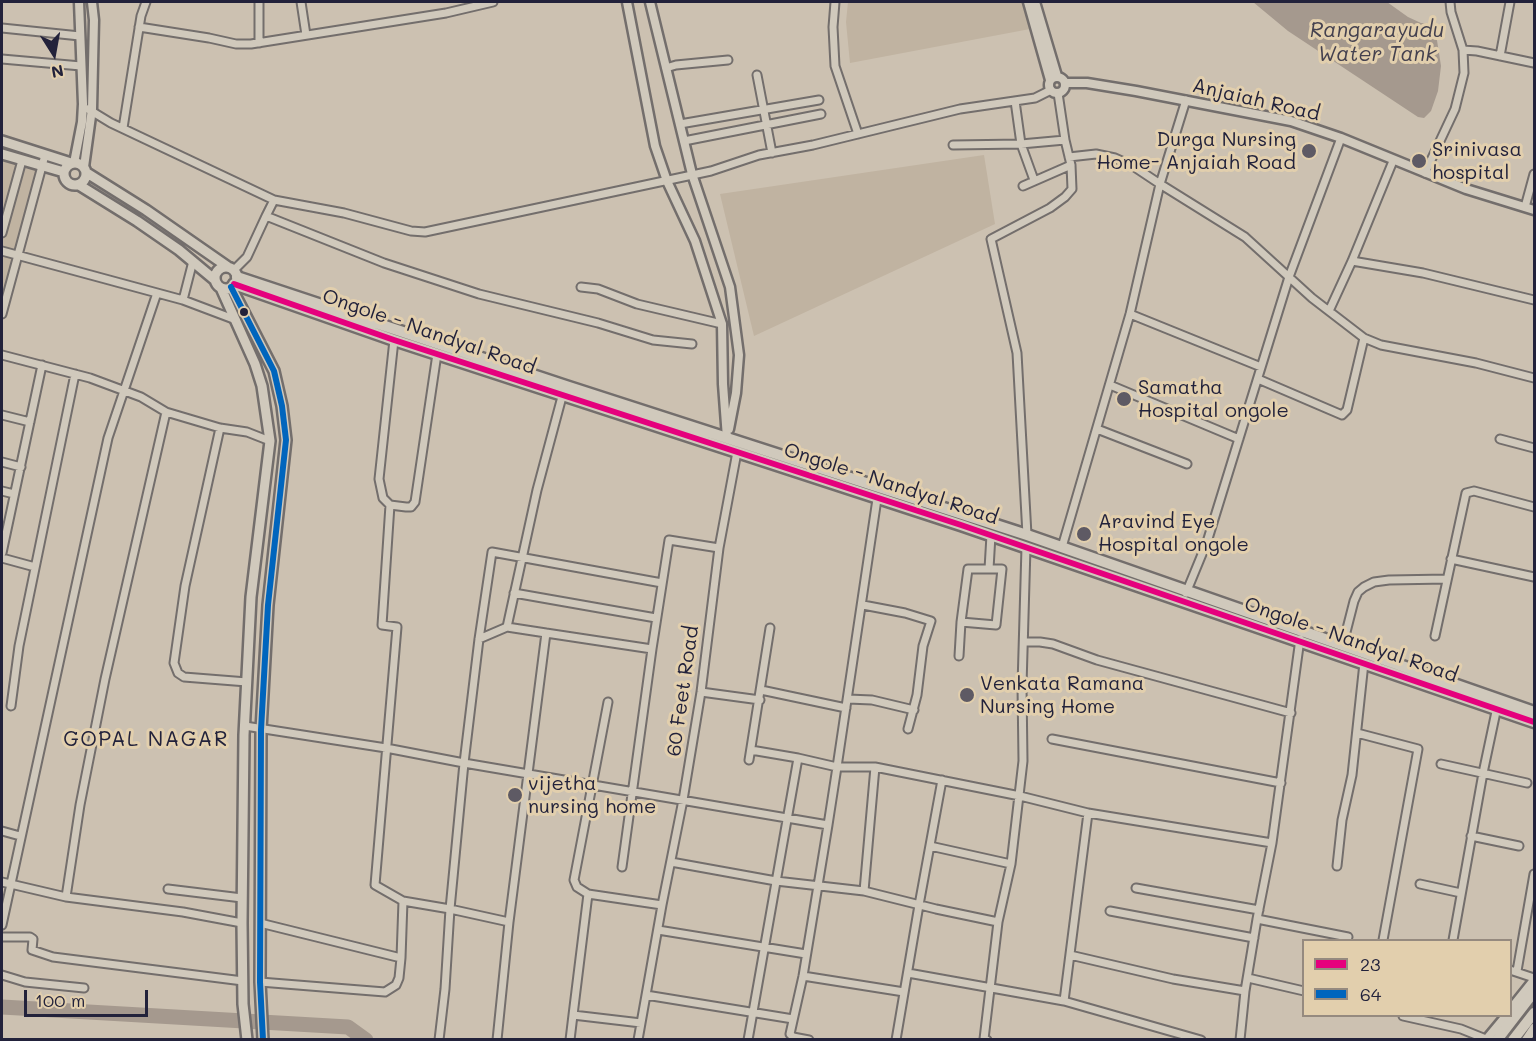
<!DOCTYPE html>
<style>
body{margin:0}
#map{position:relative;width:1536px;height:1041px;overflow:hidden;background:#ccc1b1;font-family:Mali,sans-serif}
canvas{display:block}
.frame{position:absolute;inset:0;border:3px solid #22223b;pointer-events:none}
.legend{position:absolute;left:1302px;top:939px;width:210px;height:78px;box-sizing:border-box;background:#e2cfad;border:2px solid #958a7f;margin:0;padding:8px 10px;list-style:none;font-size:18px;color:#22223b}
.legend li{display:flex;align-items:center;gap:12px;height:30px}
.legend b{width:30px;border:2px solid #958a7f}
.north{position:absolute;left:24px;top:24px;width:60px;height:60px;-webkit-text-stroke:4px #e2cfad;paint-order:stroke;rotate:169deg;font-size:16px;font-weight:700;line-height:24px;text-align:center;color:#22223b}
.north::after{content:'';display:block;margin:auto;width:21px;height:27px;background:#22223b;clip-path:polygon(50% 0,100% 100%,50% 72%,0 100%)}
.scale{position:absolute;left:24px;top:990px;width:124px;height:27px;box-sizing:border-box;border:3px solid #22223b;border-top:0;padding-left:8px;font-size:18px;line-height:21px;white-space:nowrap;color:#22223b;-webkit-text-stroke:4px #e2cfad;paint-order:stroke}
</style>
<div id="map">
<canvas width="1536" height="1041"></canvas>
<div class="frame"></div>
<ul class="legend">
<li><b style="height:8px;background:#e5007d"></b>23</li>
<li><b style="height:8px;background:#0065bd"></b>64</li>
</ul>
<div class="north">N</div>
<div class="scale">100 m</div>
</div>
<script>
const ctx = document.querySelector('canvas').getContext('2d');
ctx.lineJoin = 'round';
function paint(path, color) { ctx.fillStyle = color; ctx.fill(path, 'evenodd'); }
const toPath = rows => new Path2D(rows.map(r => 'M' + r).join(''));
function stroke(path, color, width, dash) { ctx.strokeStyle = color; ctx.lineWidth = width; ctx.lineCap = dash ? 'butt' : 'round'; ctx.setLineDash(dash || []); ctx.stroke(path); }
function drawText(font, color, halo, rows, align = 'center') {
  ctx.font = font + ' Mali,sans-serif'; ctx.lineWidth = 6; ctx.setLineDash([]); ctx.textBaseline = 'middle'; ctx.strokeStyle = halo; ctx.fillStyle = color; for (const [text, x, y, turn = 0] of rows) {
    ctx.save(); ctx.translate(x, y); ctx.rotate((+turn || 0) * Math.PI / 180); ctx.textAlign = isNaN(turn) ? turn : align; if (halo) ctx.strokeText(text, 0, 0); ctx.fillText(text, 0, 0); ctx.restore();
  }
}
const built = toPath([
 [848,2,1022,2,1030,29,850,63,846,22],
 [984,155,995,224,754,336,720,194],
 [2,159,37,168,2,302]
]);
const water = toPath([
 [1253,2,1387,2,1408,17,1421,23,1431,24,1436,34,1441,66,1438,91,1431,111,1424,118,1418,117,1288,31]
]);
const river = toPath([
 [2,1007,348,1027,366,1040]
]);
const minor = toPath([
 [259,2,259,43],
 [301,2,306,35],
 [835,2,833,27,835,66,858,134],
 [139,27,209,38,236,44,251,44,446,13,493,2],
 [2,28,80,36],
 [1463,50,1477,51,1534,63],
 [1500,56,1510,2],
 [2,59,81,66],
 [666,68,676,65,728,60],
 [757,75,772,153],
 [1186,100,1160,184,1245,237,1312,298,1364,338,1381,345,1476,363,1534,378],
 [1015,101,1021,144,1034,180],
 [88,109,111,123,274,200,344,213,411,231,425,232,711,171,759,155,813,145,960,109,1035,98,1051,90],
 [680,124,819,100],
 [123,128,141,16,146,2],
 [684,141,821,114],
 [953,145,1021,144,1065,140],
 [1425,173,1455,109,1464,73,1463,50,1451,12,1450,2],
 [1023,186,1071,165],
 [274,200,266,216,384,263,479,294,598,323,653,340,692,344],
 [1525,207,1534,174],
 [2,233,21,164],
 [2,251,183,300,236,320],
 [1352,261,1423,273,1534,300],
 [234,270,247,257,266,216],
 [581,287,598,289,637,304,722,324],
 [183,300,193,261],
 [1329,311,1352,261,1393,161],
 [2,314,45,155],
 [1130,314,1261,367],
 [394,340,379,479,383,498,390,505,406,507,411,507,415,502,437,354],
 [2,355,90,378,141,397,166,412,220,428,247,432,270,441],
 [1258,379,1342,415,1347,410,1364,338],
 [1110,385,1239,439],
 [2,415,30,422],
 [220,428,185,586,174,663,178,673,184,677,247,682],
 [1097,429,1187,464],
 [1500,439,1534,448],
 [2,462,21,467],
 [2,491,14,494],
 [1027,535,1017,353,991,239,1050,208,1065,197,1072,189,1071,165,1065,140,1058,93],
 [1062,547,1130,314,1160,184,1133,166,1115,158,1096,154,1069,157],
 [2,553,42,365],
 [2,558,35,567],
 [1451,559,1534,577],
 [989,569,991,535],
 [514,593,656,618],
 [1186,593,1207,542,1289,277,1341,138],
 [863,605,905,613,931,621,923,646,917,695,908,729],
 [546,633,507,627,537,490,563,393],
 [1435,636,1466,493,1474,491,1534,507],
 [479,639,507,627],
 [1024,642,1040,642,1053,644,1097,660,1291,713],
 [1343,644,1354,601,1358,592,1364,587,1374,582,1389,580,1447,579],
 [959,656,961,622,968,569,1002,569,996,625,961,622],
 [761,690,846,708],
 [701,692,760,700],
 [848,699,872,700,914,710],
 [11,706,19,646,75,374],
 [245,726,386,748,464,763,828,825,837,767,875,767,1020,796,1088,813,1272,843],
 [1357,733,1418,749,1383,940],
 [1052,739,1281,783],
 [751,750,798,758],
 [749,760,770,628],
 [1441,764,1527,783],
 [2,831,20,836],
 [1471,836,1519,846],
 [930,846,1011,864],
 [671,862,776,881,864,891,936,909,998,922],
 [1337,866,1342,820,1352,775,1364,663],
 [622,867,652,649],
 [2,882,66,897,183,912,242,923],
 [1420,884,1461,893],
 [1136,888,1259,910],
 [168,889,242,898],
 [864,891,875,767],
 [588,894,577,887,574,880,608,702],
 [66,897,80,805,105,679,166,412],
 [403,901,450,909,445,989,439,1040],
 [1110,911,1254,938],
 [1257,919,1348,937],
 [509,922,450,909,464,763,479,639,492,552,662,583],
 [260,923,401,958,403,901,375,885,397,627,382,625,390,505],
 [2,925,108,438,157,293],
 [658,930,806,954],
 [2,937,30,937,33,939,32,950,53,957,243,981],
 [1453,940,1483,773,1497,707],
 [1070,955,1173,979,1245,991],
 [1510,970,1534,978],
 [1517,971,1534,874],
 [908,973,1064,1001,1201,1040],
 [2,975,25,982,84,988],
 [803,976,904,992],
 [1248,978,1304,991],
 [260,982,385,992,396,985,399,978,401,958],
 [646,995,793,1019],
 [1064,1001,1088,813],
 [573,1015,588,894,662,905],
 [1403,1016,1461,1029,1486,1039],
 [497,1040,509,922,546,633,652,649,669,540,719,548],
 [570,1040,573,1015,641,1023],
 [638,1040,662,905,683,800,701,692,719,548,737,452],
 [748,1040,798,758,837,767,877,499],
 [809,1040,793,1037,790,1034,803,976,828,825],
 [896,1040,919,905,942,780],
 [987,1040,984,1039,998,922,1011,864,1023,761,1022,686,1026,547],
 [1240,1040,1245,991,1257,919,1272,843,1300,639]
]);
const tertiary = toPath([
 [627,2,655,146,667,181,695,241,722,324,723,384,727,438],
 [650,2,692,174,730,287,739,355,736,393,729,429],
 [1028,2,1050,80],
 [1035,2,1057,76],
 '1049 85a8 8 0 1 1 16 0a8 8 0 1 1-16 0Z',
 [1065,83,1087,83,1136,91,1291,121,1341,138,1466,189,1534,210],
 [74,163,82,122,83,104,79,2],
 [84,167,92,109,94,20,92,2],
 [1510,1010,1534,980],
 [1486,1040,1506,1016],
 [1526,1040,1534,1028]
]);
const secondary = toPath([
 [2,141,71,163],
 [2,154,64,172],
 '64 174a11 11 0 1 1 22 0a11 11 0 1 1-22 0Z',
 [87,173,146,210,228,267],
 [79,185,137,221,179,250,215,280],
 '215 278a11 11 0 1 1 22 0a11 11 0 1 1-22 0Z',
 [231,287,274,371,282,406,286,440,268,605,261,730,260,982,263,1040],
 [221,288,255,364,262,386,270,441,251,597,244,735,242,923,243,1004,247,1040]
]);
const primary = toPath([
 [237,277,566,386,1027,535,1534,712],
 [234,284,394,340,961,525,1534,722],
 [1497,1040,1534,992],
 [1513,1040,1534,1013]
]);
const bus1 = toPath([
 [234,284,394,340,961,525,1534,722]
]);
const bus2 = toPath([
 [231,287,274,371,282,406,286,440,268,605,261,730,260,982,263,1040]
]);
const markers = [
 [1309,151,8,"#5e5a64"],
 [1419,161,8,"#5e5a64"],
 [244,312,5,"#22223b"],
 [1124,399,8,"#5e5a64"],
 [1084,534,8,"#5e5a64"],
 [967,695,8,"#5e5a64"],
 [515,795,8,"#5e5a64"]
];
const streetNames = [
 ["Anjaiah Road",1256,100,13],
 ["Ongole - Nandyal Road",429,332,19],
 ["Ongole - Nandyal Road",891,484,18],
 ["Ongole - Nandyal Road",1351,640,19],
 ["60 Feet Road",683,691,-82]
];
const poiNames = [
 ["Durga Nursing",1296,140,"right"],
 ["Home- Anjaiah Road",1296,163,"right"],
 ["Srinivasa",1432,150],
 ["hospital",1432,173],
 ["Samatha",1138,388],
 ["Hospital ongole",1138,411],
 ["Aravind Eye",1098,522],
 ["Hospital ongole",1098,545],
 ["Venkata Ramana",980,684],
 ["Nursing Home",980,707],
 ["vijetha",528,784],
 ["nursing home",528,807]
];
const waterNames = [
 ["Rangarayudu",1377,31],
 ["Water Tank",1377,55]
];
const neighbourhoodNames = [
 ["GOPAL NAGAR",146,740]
];
paint(built, '#c0b3a1');
paint(water, '#a5998e');
stroke(river, '#a5998e', 15);
stroke(minor, '#736e6c', 11);
stroke(tertiary, '#736e6c', 13);
stroke(secondary, '#736e6c', 14);
stroke(primary, '#736e6c', 15);
stroke(minor, '#d0c9bc', 7);
stroke(tertiary, '#d0c9bc', 8);
stroke(secondary, '#d0c9bc', 9);
stroke(primary, '#d0c9bc', 10);
stroke(bus1, '#e5007d', 6);
stroke(bus2, '#0065bd', 6);
for (const [x, y, r, color] of markers) { const dot = new Path2D(); dot.arc(x, y, r, 0, 2 * Math.PI); ctx.fillStyle = color; ctx.fill(dot); stroke(dot, '#e2cfad', 2); }
drawText('20px', '#22223b', '#e2cfad', streetNames);
drawText('20px', '#22223b', '#e2cfad', poiNames, 'left');
drawText('italic 21px', '#44414f', '#e2cfad', waterNames);
ctx.letterSpacing = '1.5px';
drawText('21px', '#22223b', '#e2cfad', neighbourhoodNames);
ctx.letterSpacing = '0px';
</script>
